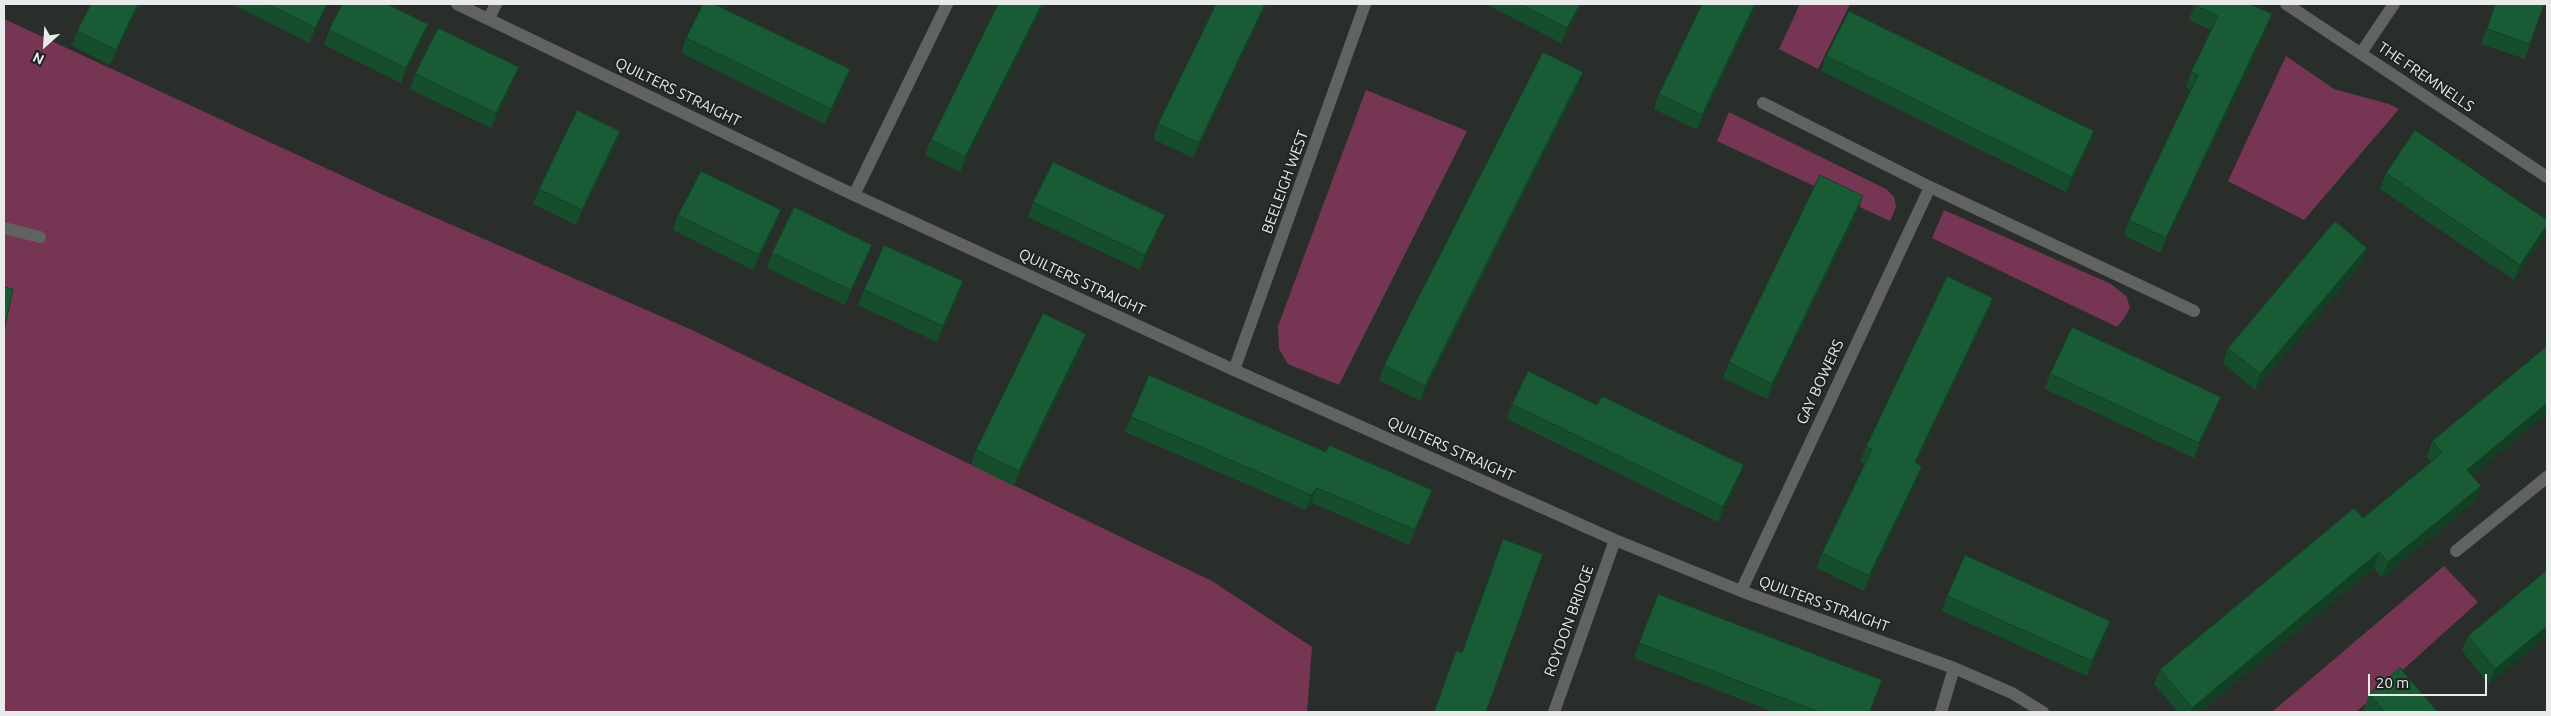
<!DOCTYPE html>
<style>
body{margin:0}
#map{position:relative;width:2551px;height:716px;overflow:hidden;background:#2a2e2b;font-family:Ubuntu,sans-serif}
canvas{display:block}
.frame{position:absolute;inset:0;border:5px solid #e8ebe9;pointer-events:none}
.north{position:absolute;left:20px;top:20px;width:50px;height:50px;-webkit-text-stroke:4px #202421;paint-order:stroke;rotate:206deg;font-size:14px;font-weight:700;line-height:20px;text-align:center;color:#e8ebe9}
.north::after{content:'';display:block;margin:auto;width:18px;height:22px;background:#e8ebe9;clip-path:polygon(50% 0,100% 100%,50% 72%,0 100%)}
.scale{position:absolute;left:2368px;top:674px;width:119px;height:22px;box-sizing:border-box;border:2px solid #e8ebe9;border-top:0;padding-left:6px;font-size:15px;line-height:18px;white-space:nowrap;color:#e8ebe9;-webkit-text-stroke:4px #202421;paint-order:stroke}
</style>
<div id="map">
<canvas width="2551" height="716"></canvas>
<div class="frame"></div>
<div class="north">N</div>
<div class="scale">20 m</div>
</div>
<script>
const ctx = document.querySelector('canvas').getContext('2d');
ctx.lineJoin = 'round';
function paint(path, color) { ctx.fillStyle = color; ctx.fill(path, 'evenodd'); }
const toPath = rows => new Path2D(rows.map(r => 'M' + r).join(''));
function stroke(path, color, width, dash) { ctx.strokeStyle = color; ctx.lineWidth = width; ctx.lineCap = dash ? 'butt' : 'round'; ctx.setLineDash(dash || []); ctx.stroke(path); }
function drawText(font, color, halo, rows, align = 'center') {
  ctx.font = font + ' Ubuntu,sans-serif'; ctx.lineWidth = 4; ctx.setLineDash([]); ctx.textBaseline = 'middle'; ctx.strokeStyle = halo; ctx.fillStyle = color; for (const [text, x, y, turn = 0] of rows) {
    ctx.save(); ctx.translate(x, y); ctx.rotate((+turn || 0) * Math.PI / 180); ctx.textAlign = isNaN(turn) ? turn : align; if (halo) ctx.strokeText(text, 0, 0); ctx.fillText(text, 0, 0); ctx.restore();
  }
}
const green = toPath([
 [1800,4,1850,4,1818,69,1779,49],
 [4,19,388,197,692,330,1212,581,1312,647,1307,712,4,712],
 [2286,56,2334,89,2389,104,2399,109,2304,220,2228,181],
 [1366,90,1467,131,1339,385,1288,364,1279,349,1278,326],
 [1729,112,1886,189,1894,197,1896,207,1890,221,1717,141],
 [1944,210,2111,284,2126,296,2130,307,2125,317,2117,327,1932,238],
 [2444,566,2478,602,2356,712,2272,712]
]);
const minor = toPath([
 [457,4,854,195,1234,370,1615,540,1741,591,1954,668,2012,693,2043,712],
 [2286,4,2547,177],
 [489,18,496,4],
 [2361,53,2394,4],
 [1763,103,1930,187,2194,311],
 [854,195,947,4],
 [4,228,40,237],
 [1234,370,1365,4],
 [2456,551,2547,477],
 [1741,591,1930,187],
 [1554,712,1615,540],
 [1941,712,1954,668]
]);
const wall = toPath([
 [91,4,140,4,110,65,72,46,77,31],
 [232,4,329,4,309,43],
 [998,4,1044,4,960,172,925,155,931,140],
 [1216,4,1267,4,1193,158,1153,139,1158,124],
 [1486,4,1582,4,1561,43],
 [1702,4,1757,4,1697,130,1654,109,1659,94],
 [2195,4,2272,14,2267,30,2160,253,2124,235,2129,220,2191,90,2186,87,2191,72,2211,30,2189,20],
 [2495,4,2544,4,2525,59,2481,44],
 [329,30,422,39,401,83,324,45],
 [686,38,850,69,845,84,825,124,681,53],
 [1826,56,2094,131,2089,147,2066,192,1821,71],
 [519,67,513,82,491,128,410,89,415,74],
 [1578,87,1420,401,1379,380,1384,365],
 [620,131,614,147,576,225,533,204,539,189],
 [2386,173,2544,237,2514,280,2380,189],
 [1033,202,1159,230,1140,270,1028,217],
 [1858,211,1767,399,1723,378,1729,362],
 [678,215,775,225,753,270,673,230],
 [872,245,866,260,845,305,767,268,772,253],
 [2362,264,2255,390,2223,363,2228,348],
 [963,281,958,296,937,342,858,305,864,290],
 [1993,298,1987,314,1916,463,1917,481,1864,591,1817,568,1822,553,1865,464,1860,462,1866,447],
 [1086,334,1081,349,1014,486,971,465,976,450],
 [2050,374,2221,397,2215,412,2194,458,2045,389],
 [1512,404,1597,405,1738,481,1718,522,1507,419],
 [1131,417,1326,452,1432,490,1427,505,1409,545,1312,503,1306,510,1125,432],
 [2432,441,2472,476,2481,486,2475,501,2382,578,2374,568,2200,712,2178,712,2154,684,2160,669,2363,518,2431,462,2427,457],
 [2547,570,2489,684,2462,651,2468,636],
 [1658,594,1870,711,1873,712,1774,712,1634,658],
 [1947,596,2110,621,2105,637,2087,676,1942,611],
 [2369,694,2438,712,2366,712,2364,709]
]);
const shadedWall = toPath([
 [138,4,140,4,110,65,116,50],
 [327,4,329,4,309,43,315,28],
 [1042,4,1044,4,960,172,965,157],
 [1265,4,1267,4,1193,158,1199,143],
 [1580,4,1582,4,1561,43,1567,28],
 [1755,4,1757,4,1697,130,1702,115],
 [2272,14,2267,30,2160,253,2166,238],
 [428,24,422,39,401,83,406,68],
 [519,67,513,82,491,128,496,113],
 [850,69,845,84,825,124,831,109],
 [1583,72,1578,87,1420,401,1425,386],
 [620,131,614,147,576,225,582,210],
 [2094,131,2089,147,2066,192,2072,177],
 [1863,196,1858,211,1767,399,1772,384],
 [781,210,775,225,753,270,759,255],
 [1165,215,1159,230,1140,270,1145,255],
 [2547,225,2547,228,2544,237,2514,280,2520,265],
 [872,245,866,260,845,305,851,290],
 [2367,248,2362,264,2255,390,2260,374],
 [963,281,958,296,937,342,943,326],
 [1993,298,1987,314,1909,477,1915,462],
 [1086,334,1081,349,1014,486,1019,471],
 [2221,397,2215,412,2194,458,2199,443],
 [2547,403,2547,414,2461,485,2467,470],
 [1744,465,1738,481,1718,522,1723,507],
 [1922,466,1917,481,1864,591,1869,576],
 [2481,486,2475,501,2382,578,2388,562],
 [1317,488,1312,503,1306,510,1311,495],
 [1432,490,1427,505,1409,545,1415,530],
 [2379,552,2374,568,2200,712,2191,712,2192,708],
 [2110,621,2105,637,2087,676,2092,661],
 [2547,626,2547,636,2489,684,2495,669]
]);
const building = toPath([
 [91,4,138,4,116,50,77,31,91,4],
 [268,4,327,4,315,28,268,4],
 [342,4,387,4,428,24,406,68,329,30,342,4],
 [703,4,714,4,850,69,831,109,686,38,703,4],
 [998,4,1042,4,965,157,931,140,998,4],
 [1216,4,1265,4,1199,143,1158,124,1216,4],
 [1520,4,1580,4,1567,28,1520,4],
 [1702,4,1755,4,1702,115,1659,94,1702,4],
 [2195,4,2250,4,2272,14,2166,238,2129,220,2198,75,2191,72,2218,16,2195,5,2195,4],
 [2495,4,2544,4,2530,44,2487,29,2495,4],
 [1849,11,2094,131,2072,177,1826,56,1849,11],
 [438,28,519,67,496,113,415,74,438,28],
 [1543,52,1583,72,1425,386,1384,365,1543,52],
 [577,110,620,131,582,210,539,189,577,110],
 [2415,130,2547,220,2547,225,2520,265,2386,173,2415,130],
 [1053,162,1165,215,1145,255,1033,202,1053,162],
 [701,171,781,210,759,255,678,215,701,171],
 [1820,175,1863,196,1772,384,1729,362,1820,175],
 [794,207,872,245,851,290,772,253,794,207],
 [2335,221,2367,248,2260,374,2228,348,2335,221],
 [884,245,963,281,943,326,864,290,884,245],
 [1947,276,1993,298,1915,462,1922,466,1869,576,1822,553,1872,449,1866,447,1947,276],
 [4,287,13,289,4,331,4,287],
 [1043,313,1086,334,1019,471,976,450,1043,313],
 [2072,327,2221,397,2199,443,2050,374,2072,327],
 [2547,346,2547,403,2467,470,2481,486,2388,562,2379,552,2192,708,2160,669,2354,508,2363,518,2442,453,2432,441,2547,346],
 [1528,371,1597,405,1602,396,1744,465,1723,507,1512,404,1528,371],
 [1149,375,1326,452,1329,445,1432,490,1415,530,1317,488,1311,495,1131,417,1149,375],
 [1503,539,1543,554,1486,712,1434,712,1456,651,1462,653,1503,539],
 [1965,555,2110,621,2092,661,1947,596,1965,555],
 [2547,570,2547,626,2495,669,2468,636,2547,570],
 [1658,594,1882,680,1870,711,1873,712,1819,712,1639,643,1658,594],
 [2400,668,2438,712,2385,712,2369,694,2400,668]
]);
const streetNames = [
 ["THE FREMNELLS",2426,77,34],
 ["QUILTERS STRAIGHT",678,92,26],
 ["BEELEIGH WEST",1285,182,-70],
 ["QUILTERS STRAIGHT",1082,282,25],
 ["GAY BOWERS",1820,382,-65],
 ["QUILTERS STRAIGHT",1451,449,24],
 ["QUILTERS STRAIGHT",1824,604,20],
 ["ROYDON BRIDGE",1569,621,-70]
];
paint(green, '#773554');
stroke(minor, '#616361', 12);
paint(wall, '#164e2d');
paint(shadedWall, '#124024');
paint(building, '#195b34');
stroke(building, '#124024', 1);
drawText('15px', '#e8ebe9', '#202421', streetNames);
</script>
